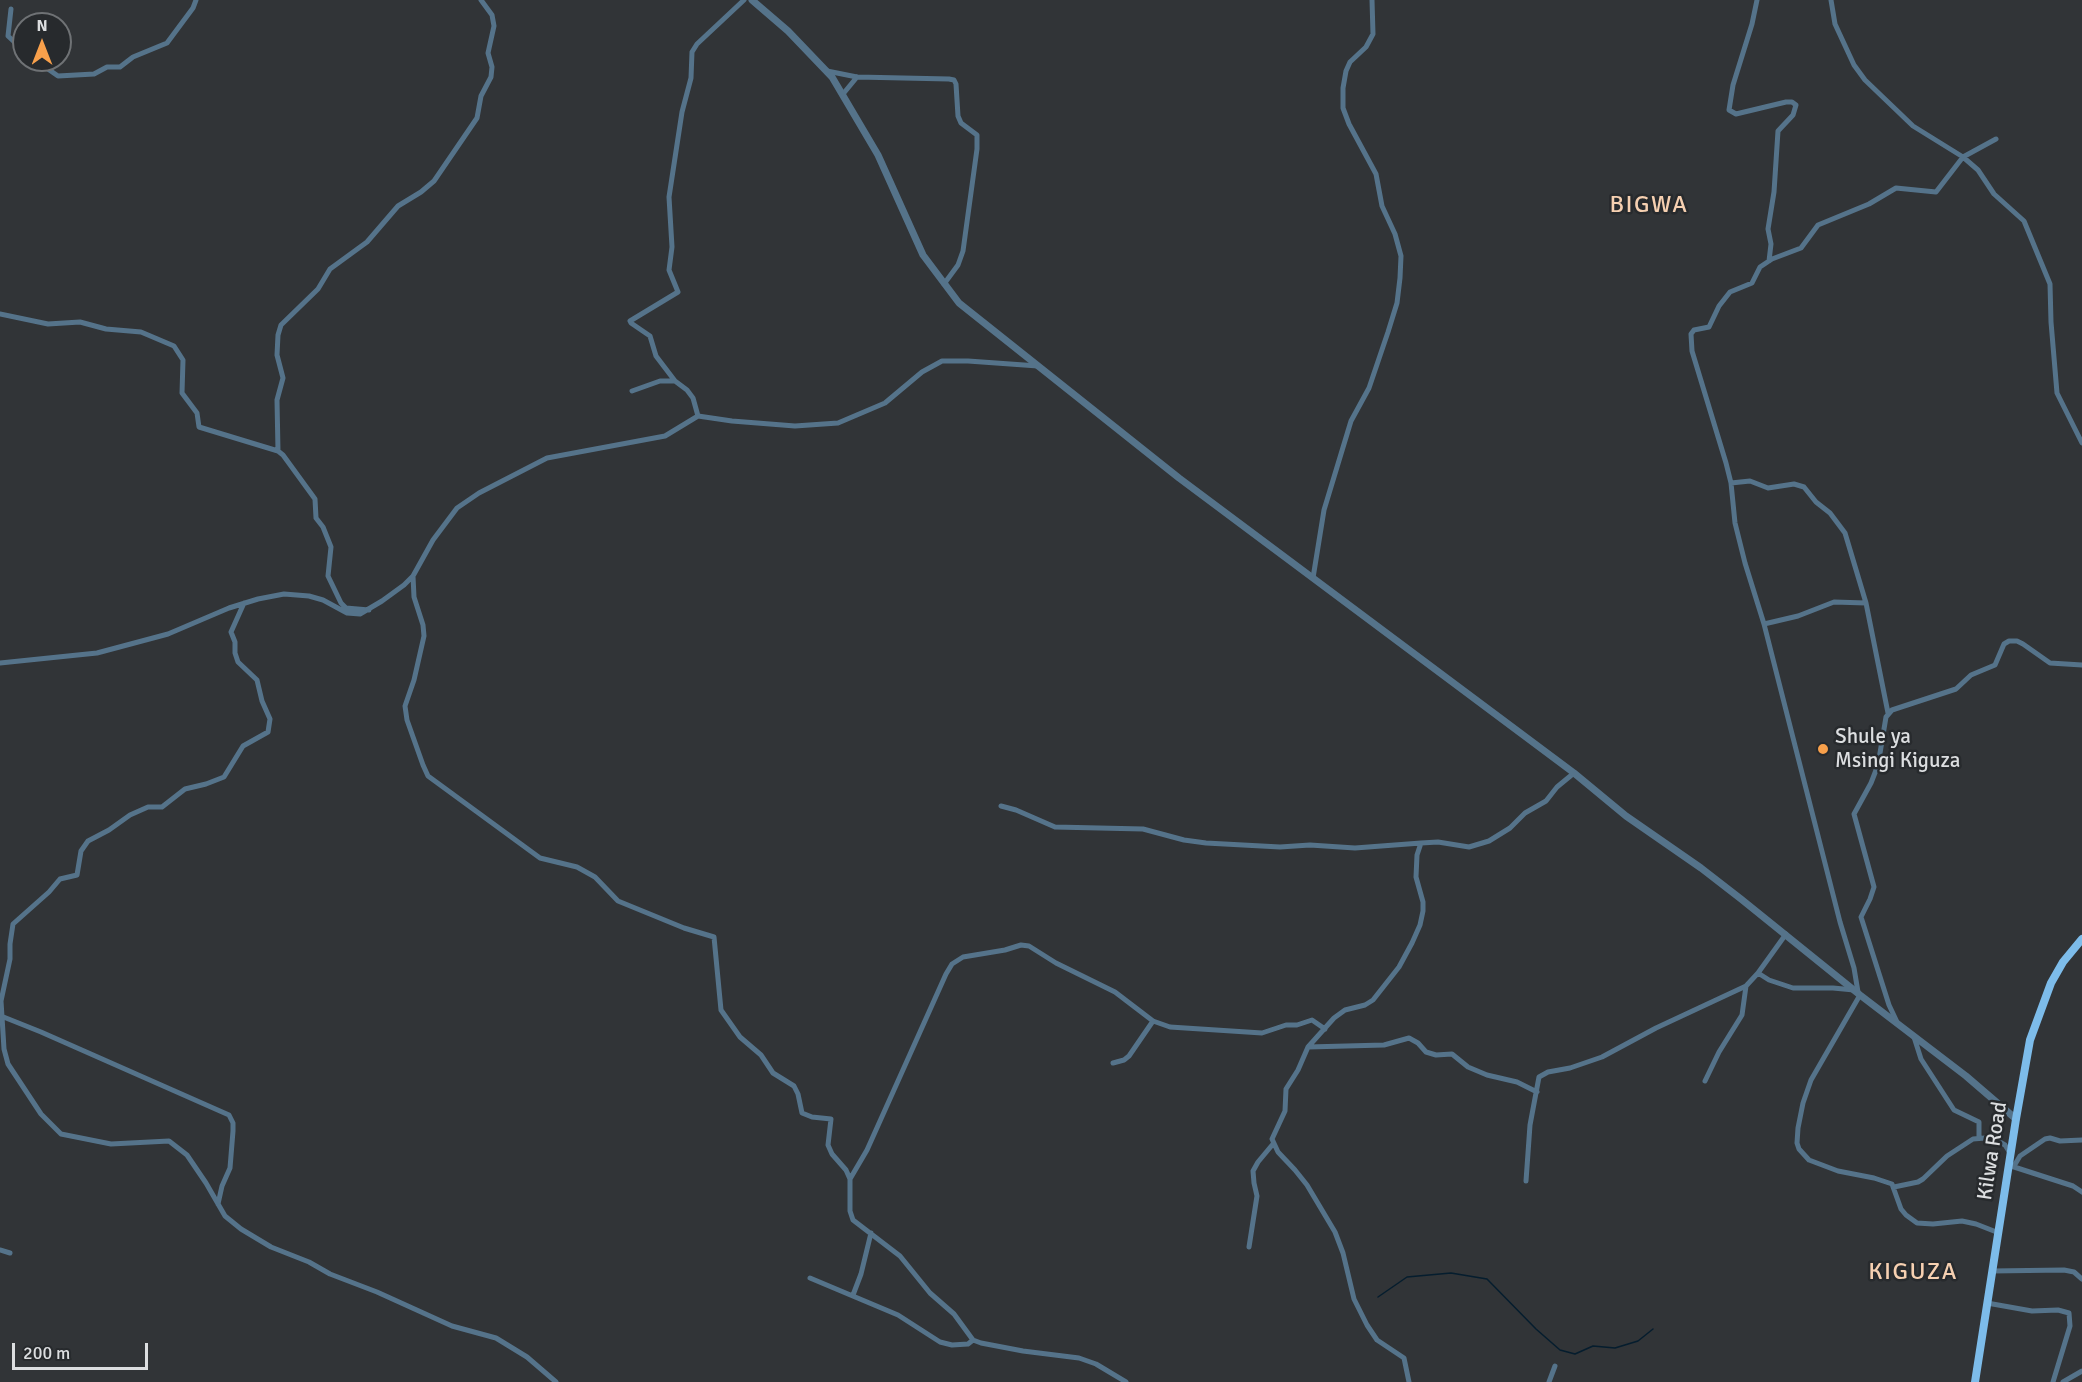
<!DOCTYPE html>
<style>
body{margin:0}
#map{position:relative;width:2082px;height:1382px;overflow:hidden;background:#313437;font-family:Signika,sans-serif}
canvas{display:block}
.north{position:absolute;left:12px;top:12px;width:60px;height:60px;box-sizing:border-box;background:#272a2d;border:2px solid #6f7275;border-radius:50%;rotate:0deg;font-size:16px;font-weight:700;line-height:24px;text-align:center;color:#dcdee0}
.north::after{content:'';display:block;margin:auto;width:21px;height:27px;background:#f8a04b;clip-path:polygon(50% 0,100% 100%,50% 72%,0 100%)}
.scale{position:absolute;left:12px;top:1343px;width:136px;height:27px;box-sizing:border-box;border:3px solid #dcdee0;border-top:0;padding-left:8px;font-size:18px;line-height:21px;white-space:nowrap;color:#dcdee0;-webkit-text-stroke:4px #272a2d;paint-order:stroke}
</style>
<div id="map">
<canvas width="2082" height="1382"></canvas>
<div class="north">N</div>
<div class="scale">200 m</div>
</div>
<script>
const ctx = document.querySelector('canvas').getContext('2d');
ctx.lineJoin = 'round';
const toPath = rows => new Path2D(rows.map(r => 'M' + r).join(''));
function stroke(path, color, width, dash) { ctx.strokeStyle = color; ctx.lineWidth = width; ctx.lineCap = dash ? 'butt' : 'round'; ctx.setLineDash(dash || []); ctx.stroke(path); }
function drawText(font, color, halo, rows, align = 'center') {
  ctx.font = font + ' Signika,sans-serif'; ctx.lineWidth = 5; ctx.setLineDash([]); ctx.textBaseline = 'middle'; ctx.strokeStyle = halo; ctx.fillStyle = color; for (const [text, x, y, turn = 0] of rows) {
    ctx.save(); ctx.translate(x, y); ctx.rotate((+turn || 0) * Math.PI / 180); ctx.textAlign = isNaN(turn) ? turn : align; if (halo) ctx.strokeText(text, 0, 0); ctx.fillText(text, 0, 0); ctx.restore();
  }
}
const stream = toPath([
 [1378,1297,1407,1277,1451,1273,1487,1279,1536,1329,1560,1350,1575,1354,1593,1346,1615,1348,1638,1341,1653,1329]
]);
const minor = toPath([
 [1757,0,1752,24,1733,85,1729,110,1736,114,1786,102,1792,102,1796,105,1793,115,1778,131,1774,192,1768,229,1771,244,1769,261],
 [1831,0,1835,24,1854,65,1865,80,1913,126,1963,157,1978,170,1994,194,2024,221,2050,284,2051,322,2057,393,2082,443],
 [11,9,8,36,24,51],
 [35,60,58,76,94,74,107,67,120,67,133,57,167,43,193,8,196,0],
 [827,71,857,77,949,79,954,80,956,84,958,116,961,123,977,135,977,149,963,251,958,265,944,284],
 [843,94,857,77],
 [0,314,48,324,80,322,106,329,141,332,174,346,183,360,182,393,197,413,199,427,278,451,283,455,315,499,316,518,323,527,331,547,328,576,341,603,346,608,369,610],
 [632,391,660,381,675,381],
 [698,416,693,398,687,390,675,381,656,356,650,336,631,323,630,321,678,292,669,270,672,247,669,197,682,112,691,78,692,52,697,44,744,0],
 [278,451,277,400,283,378,277,355,278,335,281,325,318,289,330,269,367,242,398,206,421,192,434,181,477,118,481,96,491,77,492,67,488,53,494,26,492,15,481,0],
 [1731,483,1750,481,1768,488,1794,484,1804,487,1816,502,1830,513,1845,533,1866,603,1888,713],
 [413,576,414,597,423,625,424,636,414,680,405,706,407,720,423,765,428,776,540,858,577,867,595,877,618,901,684,928,714,937,721,1010,740,1037,761,1055,773,1073,794,1086,798,1094,802,1113,812,1117,831,1119,828,1145,832,1154,846,1170,850,1179,850,1211,853,1220,900,1256,930,1293,954,1314,973,1340,981,1343,1023,1351,1079,1358,1096,1364,1126,1382],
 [1313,578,1324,510,1351,421,1369,388,1388,332,1397,303,1400,278,1401,256,1395,234,1382,206,1376,174,1349,124,1343,108,1343,88,1346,71,1350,62,1366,47,1373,34,1372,0],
 [244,603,231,632,235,642,235,653,238,662,257,680,262,701,270,719,268,732,243,746,224,777,206,784,185,789,162,807,148,807,130,815,109,830,88,841,81,851,77,875,60,879,49,892,13,924,10,944,10,959,1,1001,4,1049,8,1064,41,1114,61,1134,111,1144,169,1141,187,1155,206,1183,225,1216,241,1229,271,1247,309,1262,330,1274,377,1292,452,1326,496,1338,527,1357,556,1382],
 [1764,624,1798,616,1834,602,1866,603],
 [0,663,97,653,168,634,229,608,258,599,284,594,309,596,323,600,347,613,360,614,382,601,404,585,413,576,433,540,457,508,479,493,547,458,665,436,698,416,732,421,795,426,838,423,885,403,922,372,942,361,968,361,1038,366],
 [1001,806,1016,810,1055,827,1143,829,1184,840,1206,843,1280,847,1310,845,1355,848,1421,843],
 [1758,973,1769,980,1793,988,1833,988,1854,990],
 [1858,992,1854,968,1840,922,1764,624,1745,563,1735,523,1731,483,1726,463,1692,351,1691,334,1694,330,1709,327,1719,306,1730,292,1752,283,1760,267,1772,259,1801,248,1818,225,1869,204,1896,188,1936,192,1963,157,1996,139],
 [1860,995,1811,1080,1803,1103,1798,1128,1797,1143,1799,1149,1809,1160,1838,1171,1874,1178,1892,1184,1901,1209,1906,1215,1917,1223,1933,1224,1962,1221,1976,1224,1999,1233],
 [1,1016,41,1032,229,1115,233,1123,233,1131,230,1168,222,1186,218,1204],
 [1897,1022,1889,1005,1861,917,1870,899,1874,887,1854,814,1871,783,1878,765,1886,717,1892,710,1956,689,1971,675,1995,665,2004,644,2009,641,2017,641,2023,644,2050,663,2082,665],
 [1914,1037,1921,1059,1954,1110,1979,1122,1979,1138],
 [1308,1047,1384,1045,1409,1038,1418,1043,1426,1052,1436,1055,1452,1054,1468,1067,1487,1075,1517,1082,1537,1092],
 [1113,1063,1124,1060,1129,1056,1153,1021],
 [1705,1081,1719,1052,1742,1015,1746,986],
 [2011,1166,2073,1186,2082,1192],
 [2014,1166,2020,1156,2045,1139,2050,1138,2060,1141,2082,1140],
 [850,1179,867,1150,946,974,952,964,963,957,1005,950,1021,945,1029,946,1056,963,1115,992,1153,1021,1170,1027,1262,1033,1286,1025,1297,1025,1312,1020,1325,1029],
 [1526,1181,1530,1125,1539,1077,1548,1072,1570,1068,1602,1057,1656,1028,1746,986,1758,973,1786,934],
 [1894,1187,1918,1182,1923,1179,1947,1156,1973,1139,1985,1138,1998,1141,2005,1145,2010,1153],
 [1249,1247,1257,1196,1254,1183,1253,1171,1258,1162,1273,1144],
 [0,1250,10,1253],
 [1992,1271,2064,1270,2074,1272,2082,1279],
 [810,1278,898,1315,940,1342,952,1345,968,1344,973,1340],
 [853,1295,861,1274,871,1233],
 [1987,1303,2032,1311,2058,1310,2069,1313,2070,1326,2053,1382],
 [1409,1382,1404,1358,1377,1340,1367,1325,1354,1299,1343,1253,1335,1232,1307,1185,1295,1170,1278,1152,1272,1139,1285,1111,1286,1089,1298,1070,1308,1047,1334,1018,1345,1010,1365,1005,1373,1000,1399,967,1412,943,1420,925,1423,911,1423,902,1416,877,1417,855,1421,843,1438,842,1469,847,1489,841,1510,828,1525,813,1546,801,1557,787,1574,773],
 [1549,1382,1555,1366],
 [2063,1382,2082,1371]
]);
const tertiary = toPath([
 [752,0,788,31,832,77,878,155,923,255,959,303,1179,478,1574,773,1626,816,1701,868,1741,899,1860,995,1966,1076,2016,1119]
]);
const trunk = toPath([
 [1975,1382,2016,1119,2030,1040,2051,983,2063,962,2082,939]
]);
const markers = [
 [1823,749,6,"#f8a04b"]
];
const poiNames = [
 ["Shule ya",1835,737],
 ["Msingi Kiguza",1835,761]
];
const streetNames = [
 ["Kilwa Road",1993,1151,-81]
];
const quarterNames = [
 ["BIGWA",1649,206],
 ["KIGUZA",1913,1273]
];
stroke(stream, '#051d2e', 1.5);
stroke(minor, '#55738a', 5);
stroke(tertiary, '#55738a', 7);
stroke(trunk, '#7dbcea', 8);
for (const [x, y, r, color] of markers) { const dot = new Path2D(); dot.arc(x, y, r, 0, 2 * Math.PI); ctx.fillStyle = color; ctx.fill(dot); stroke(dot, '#272a2d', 2); }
drawText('21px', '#dcdee0', '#272a2d', poiNames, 'left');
drawText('21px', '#dcdee0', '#272a2d', streetNames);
ctx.letterSpacing = '1.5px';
drawText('24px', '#f6d0b1', '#272a2d', quarterNames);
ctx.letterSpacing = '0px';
</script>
